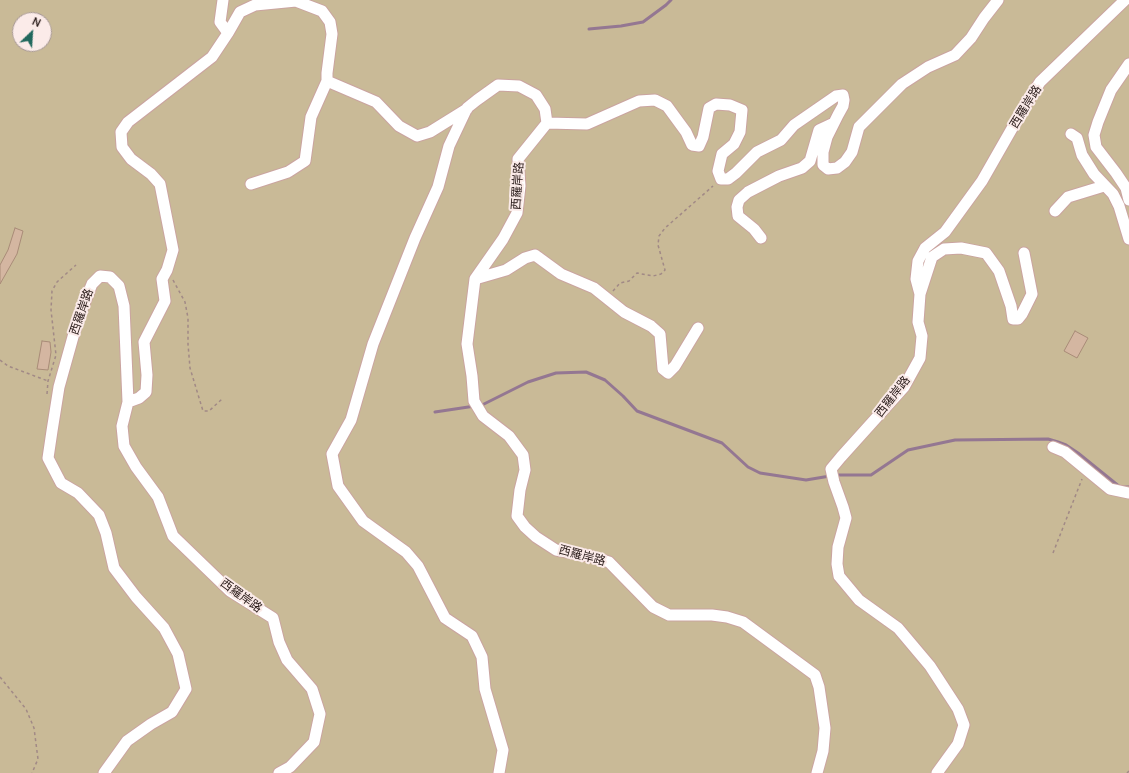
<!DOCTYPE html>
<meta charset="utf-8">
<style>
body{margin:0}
#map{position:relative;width:1129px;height:773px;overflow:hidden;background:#fad9d6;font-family:Manrope,sans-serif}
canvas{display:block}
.north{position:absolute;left:12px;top:12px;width:40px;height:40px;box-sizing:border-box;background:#fbebe9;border:1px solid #a79896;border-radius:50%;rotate:25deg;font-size:11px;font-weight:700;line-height:16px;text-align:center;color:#2a1c1a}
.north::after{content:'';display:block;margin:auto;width:14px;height:18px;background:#21685d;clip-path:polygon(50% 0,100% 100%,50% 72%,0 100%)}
</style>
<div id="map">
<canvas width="1129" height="773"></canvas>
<div class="north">N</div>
</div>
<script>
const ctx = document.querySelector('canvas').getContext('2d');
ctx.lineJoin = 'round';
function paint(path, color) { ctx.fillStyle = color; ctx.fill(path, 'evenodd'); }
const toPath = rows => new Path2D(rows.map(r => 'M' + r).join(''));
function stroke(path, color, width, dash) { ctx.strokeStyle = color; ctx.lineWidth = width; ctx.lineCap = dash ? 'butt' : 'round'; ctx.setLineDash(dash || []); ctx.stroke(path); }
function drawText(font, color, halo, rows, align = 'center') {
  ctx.font = font + ' Manrope,"Noto Sans TC",sans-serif'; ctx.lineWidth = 4; ctx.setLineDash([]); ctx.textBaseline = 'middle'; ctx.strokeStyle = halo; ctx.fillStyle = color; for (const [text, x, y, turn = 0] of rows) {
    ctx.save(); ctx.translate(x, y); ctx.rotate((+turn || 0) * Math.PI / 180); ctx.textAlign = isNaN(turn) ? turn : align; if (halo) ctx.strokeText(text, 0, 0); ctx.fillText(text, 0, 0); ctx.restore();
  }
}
const green = toPath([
 [0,0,1129,0,1129,773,0,773],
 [20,20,44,20,44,44,20,44]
]);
const stream = toPath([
 [589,29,621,26,643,22,666,5,671,0],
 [480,406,528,382,556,373,586,372,605,380,623,396,637,411,722,443,748,467,760,473,806,480,830,476],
 [435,412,475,406],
 [836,475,871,475,908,450,955,440,1048,439,1058,442,1066,445,1078,453,1120,487,1129,487]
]);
const building = toPath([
 [15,228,23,231,17,254,0,284,0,265,8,250,15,228],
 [1075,331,1088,338,1077,358,1064,351,1075,331],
 [42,341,50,342,51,352,48,370,37,369,42,341]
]);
const path = toPath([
 [173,280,185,302,188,318,188,344,190,368,203,411,209,411,222,399],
 [613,291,620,283,629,281,637,273,653,276,661,274,665,270,658,245,659,236,665,228,713,186],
 [0,360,8,366,48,381],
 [47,394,48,381,56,355,51,310,52,291,57,282,76,265],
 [1053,553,1082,479],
 [0,677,26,709,34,728,38,759,32,773],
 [1127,773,1129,771]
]);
const minor = toPath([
 [223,0,220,22,228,33],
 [1129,64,1111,90,1098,122,1094,135,1096,147,1116,173,1126,188,1129,200],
 [547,123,587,124,639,101,655,100,667,106,675,117,686,132,692,145,699,146,703,137,709,108,716,104,730,105,742,110,740,132,734,144,722,154,718,171,721,179,728,179,736,173,757,152,781,140,794,125,836,96,843,95,844,100,843,106,838,115,827,137,823,152,823,165,828,169,837,168,845,162,852,152,859,127,902,84,928,67,955,55,971,38,984,18,998,0],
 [1071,134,1077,138,1082,155,1094,174,1113,194,1119,206,1129,239],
 [251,184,288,172,305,161,311,117,327,81],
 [1055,211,1068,197,1104,186],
 [761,238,754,229,738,216,737,207,739,200,748,192,779,176,802,168,810,161,819,130,834,123],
 [475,279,506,270,525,258,535,255,561,274,594,288,624,312,651,326,660,334,663,369,668,373,675,366,698,328],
 [920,294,932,257,944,249,961,248,986,253,999,271,1011,306,1013,319,1018,319,1022,314,1032,294,1024,253],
 [128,402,139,398,146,392,147,375,144,342,165,301,162,279,167,270,173,250,160,184,151,174,131,159,122,147,121,132,128,122,212,57,228,33,240,12,255,5,296,1,322,11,330,22,332,34,327,73,327,81,376,102,399,126,417,136,430,132,467,109],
 [1053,447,1065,452,1110,489,1129,493],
 [104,773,127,741,151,724,172,712,186,689,178,654,164,628,136,597,114,568,106,533,99,515,78,493,61,483,48,458,52,431,59,387,78,319,92,284,100,276,110,277,119,286,124,306,128,402,122,426,124,446,136,467,158,497,173,536,230,591,273,618,279,642,287,660,312,689,320,714,314,742,290,767,279,773],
 [499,773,503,750,485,689,482,657,472,636,445,618,418,566,406,552,363,521,338,486,332,454,351,420,373,344,415,238,438,187,449,146,467,108,477,100,498,85,519,86,536,95,545,109,547,123,518,159,520,186,517,213,503,239,475,279,467,344,472,376,474,401,483,416,509,436,523,455,525,470,520,490,517,516,525,527,536,537,556,550,589,556,609,562,653,607,669,615,712,615,727,617,743,622,815,675,819,687,825,728,823,751,817,773],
 [937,773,958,744,964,725,958,709,930,666,898,628,859,600,839,576,837,564,838,547,846,518,843,507,834,482,831,469,841,457,904,387,920,358,922,336,918,322,920,294,916,279,918,261,925,248,945,232,982,181,1026,104,1040,82,1125,0]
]);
const streetNames = [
 ["西羅岸路",1026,107,-58],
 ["西羅岸路",518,186,-86],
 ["西羅岸路",82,312,-71],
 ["西羅岸路",893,397,-52],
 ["西羅岸路",582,556,15],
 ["西羅岸路",241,596,36]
];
paint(green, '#c9ba97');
stroke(stream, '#947792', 3);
paint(building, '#d4b6a1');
stroke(building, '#a98c78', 1);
stroke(minor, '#caa4a0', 13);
stroke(path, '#a18986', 1.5, [3, 3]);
stroke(minor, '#fff', 11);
drawText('12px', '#2a1c1a', '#fbebe9', streetNames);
</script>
